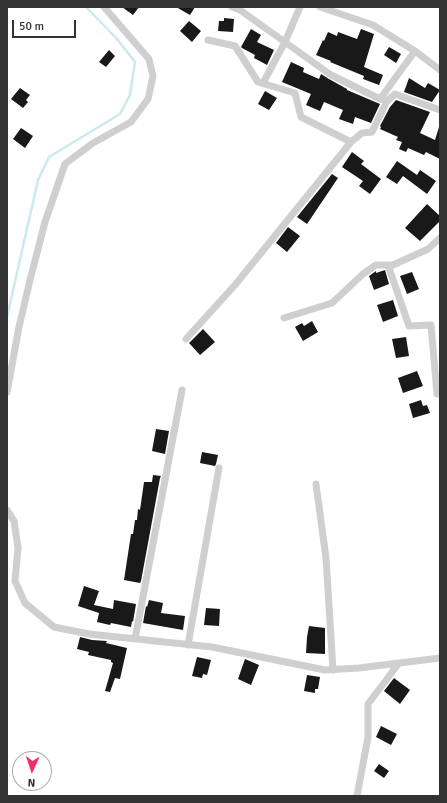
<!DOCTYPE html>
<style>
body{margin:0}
#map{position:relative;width:447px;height:803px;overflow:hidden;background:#fff;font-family:Signika,sans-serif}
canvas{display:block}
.frame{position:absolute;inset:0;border:8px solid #323232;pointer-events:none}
.north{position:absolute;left:12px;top:751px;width:40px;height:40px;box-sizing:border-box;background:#fff;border:1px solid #adadad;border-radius:50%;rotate:183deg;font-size:11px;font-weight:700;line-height:16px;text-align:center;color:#323232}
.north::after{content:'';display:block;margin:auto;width:14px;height:18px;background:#ed2f66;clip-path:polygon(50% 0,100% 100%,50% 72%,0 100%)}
.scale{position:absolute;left:12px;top:20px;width:64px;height:18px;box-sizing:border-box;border:2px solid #323232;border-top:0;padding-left:5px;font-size:12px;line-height:14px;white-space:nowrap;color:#323232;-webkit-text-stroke:3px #fff;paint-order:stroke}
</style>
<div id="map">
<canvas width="447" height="803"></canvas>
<div class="frame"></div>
<div class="north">N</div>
<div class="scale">50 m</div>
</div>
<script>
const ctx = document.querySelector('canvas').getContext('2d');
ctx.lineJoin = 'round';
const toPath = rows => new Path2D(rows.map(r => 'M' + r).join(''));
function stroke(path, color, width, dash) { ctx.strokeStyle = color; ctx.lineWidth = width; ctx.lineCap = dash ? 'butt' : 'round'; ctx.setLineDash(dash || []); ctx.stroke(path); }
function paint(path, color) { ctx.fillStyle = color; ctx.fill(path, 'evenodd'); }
const stream = toPath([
 [7,317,38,180,49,157,120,114,130,95,135,62,117,39,86,7]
]);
const building = toPath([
 [122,7,139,7,133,15],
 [176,7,195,7,190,15],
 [224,18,234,19,233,32,218,31,219,21,224,21],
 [189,21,201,31,192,42,180,31],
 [251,29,261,35,257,42,274,50,267,65,254,58,255,55,242,48,241,47],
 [361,29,374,34,364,67,383,75,379,85,363,79,364,76,330,62,331,61,316,55,323,40,324,41,328,32,337,36,338,32,357,39],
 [389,47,401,54,396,63,384,55],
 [109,50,115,56,106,67,99,62],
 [291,62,304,68,303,72,319,79,321,74,329,79,347,89,347,90,380,104,371,123,355,117,353,124,339,119,343,110,324,102,320,111,306,105,311,94,282,82],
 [409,78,425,88,428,83,440,90,432,102,404,92],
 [20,88,30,95,26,100,28,102,23,108,11,99],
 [265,91,277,98,269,110,258,104],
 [396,100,430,112,420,133,435,140,439,127,440,127,440,159,426,152,424,155,408,148,406,152,399,149,402,142,396,140,398,137,380,129,381,127,380,126,390,107],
 [21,128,33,136,25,148,13,139],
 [352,152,364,161,361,164,381,179,370,194,359,186,363,181,342,167],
 [397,161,417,175,420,170,436,181,427,194,403,176,397,184,386,177],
 [332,174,338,178,307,224,297,217],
 [427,204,440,216,440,221,420,241,405,228],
 [288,227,300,236,287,252,276,243],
 [385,270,389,284,374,290,369,276,376,271,376,273],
 [412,272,419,289,407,294,400,276],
 [393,300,398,316,383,322,377,305],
 [312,321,318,332,303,341,295,327,302,323,304,326],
 [203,329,215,342,200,355,189,343],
 [406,337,409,356,396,358,392,339],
 [417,371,423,386,403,393,398,378],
 [421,400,423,406,427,405,430,413,413,418,409,404],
 [156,429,169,431,165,454,152,451],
 [202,452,218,455,216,464,215,466,200,463],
 [153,475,161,476,160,478,141,581,140,583,124,580,131,534,133,534,135,520,137,520,138,509,140,510,144,482,152,482],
 [84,586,99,591,94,605,113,609,114,600,136,604,133,622,132,621,131,627,111,623,110,625,97,622,99,613,78,606],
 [149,600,163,603,161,613,185,616,183,630,143,623,146,606,147,607],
 [206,608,220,609,219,626,204,625],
 [309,626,325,628,325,654,306,653,307,637],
 [80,637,92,640,107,641,106,643,127,648,120,679,115,678,110,692,105,691,113,663,111,662,111,660,88,655,89,652,77,649],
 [197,657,211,660,207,675,203,674,202,678,192,676],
 [245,659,259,665,251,685,238,679],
 [307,675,320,677,318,689,315,689,315,693,304,691],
 [394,678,410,690,400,704,384,691],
 [381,726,397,734,391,745,376,737],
 [379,764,389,771,384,778,374,771]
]);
const street = toPath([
 [232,7,240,10,331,75,380,99,387,101,395,94,440,110],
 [320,7,373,25,415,51,440,70],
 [208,40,235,46,258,82,295,93,301,117,351,142],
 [263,83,285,42,300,7],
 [380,99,415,51],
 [388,265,409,326,431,325,437,394],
 [284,318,332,303,363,274,376,265,393,265,428,249,440,238],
 [186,339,235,285,351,142,362,133,372,132,387,101],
 [7,392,19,327,30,280,45,222,65,164,93,143,131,122,148,99,153,76,149,59,104,7],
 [316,484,326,558,333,670],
 [7,510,14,521,18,548,15,581,25,603,54,627,89,634,212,647,325,670,359,668,440,658],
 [135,639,182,390],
 [188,645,219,468],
 [357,796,368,737,368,704,399,663]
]);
stroke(stream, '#cce9ef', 2.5);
paint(building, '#191919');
stroke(street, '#cfcfcf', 7);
</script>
